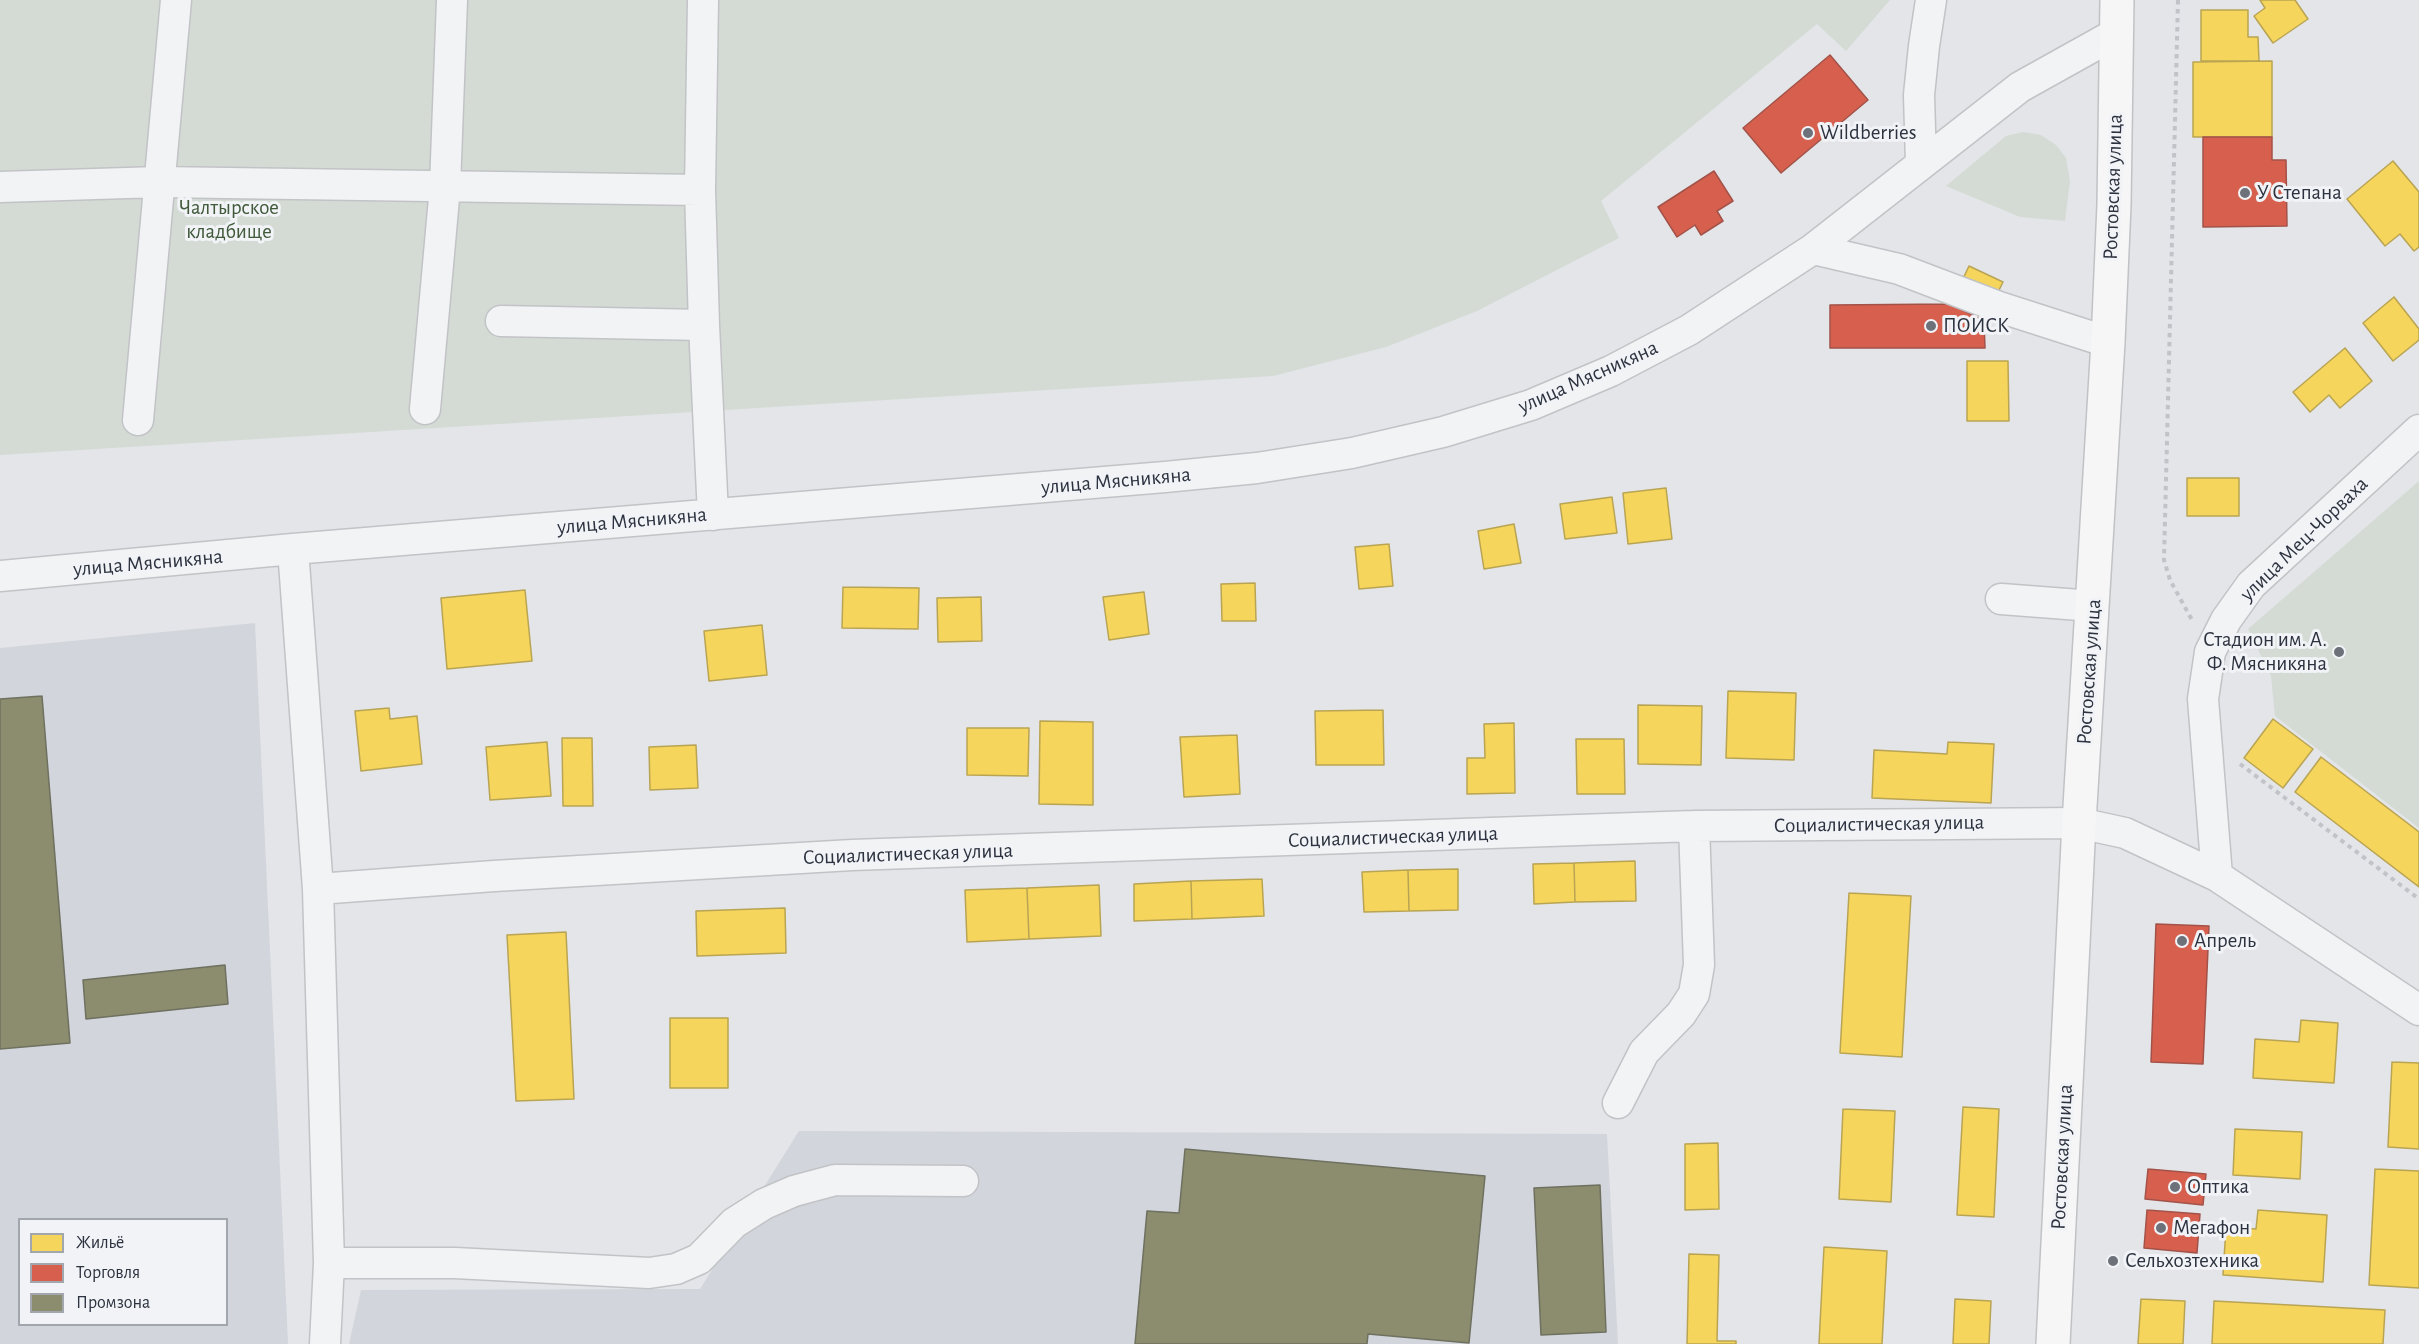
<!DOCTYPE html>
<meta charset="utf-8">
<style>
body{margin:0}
#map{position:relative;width:2419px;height:1344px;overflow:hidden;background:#e3e5e8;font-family:"Alegreya Sans",sans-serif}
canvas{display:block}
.legend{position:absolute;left:18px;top:1218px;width:210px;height:108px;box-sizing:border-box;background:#f1f3f6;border:2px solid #a2a6ad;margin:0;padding:8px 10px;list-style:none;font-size:18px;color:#2c323f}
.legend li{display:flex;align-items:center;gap:12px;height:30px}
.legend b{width:30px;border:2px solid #a2a6ad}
</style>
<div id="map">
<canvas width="2419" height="1344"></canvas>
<ul class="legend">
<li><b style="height:16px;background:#f6d55c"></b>Жильё</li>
<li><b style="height:16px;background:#d6604d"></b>Торговля</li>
<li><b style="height:16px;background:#8c8c6e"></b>Промзона</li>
</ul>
</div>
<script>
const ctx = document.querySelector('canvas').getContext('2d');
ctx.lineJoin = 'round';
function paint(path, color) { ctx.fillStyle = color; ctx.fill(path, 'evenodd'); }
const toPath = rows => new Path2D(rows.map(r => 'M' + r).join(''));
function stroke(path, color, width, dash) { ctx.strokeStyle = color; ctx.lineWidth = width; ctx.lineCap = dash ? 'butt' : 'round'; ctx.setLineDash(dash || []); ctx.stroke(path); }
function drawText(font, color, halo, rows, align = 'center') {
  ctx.font = font + ' "Alegreya Sans",sans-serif'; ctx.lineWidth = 6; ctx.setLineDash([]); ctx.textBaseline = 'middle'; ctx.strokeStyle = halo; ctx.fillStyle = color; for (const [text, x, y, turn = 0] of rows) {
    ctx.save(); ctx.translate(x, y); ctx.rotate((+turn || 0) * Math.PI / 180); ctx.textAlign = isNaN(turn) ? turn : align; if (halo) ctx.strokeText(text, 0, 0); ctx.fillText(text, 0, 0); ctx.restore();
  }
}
const built = toPath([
 [255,623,288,1344,0,1344,0,648],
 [20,1220,226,1220,226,1324,20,1324],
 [799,1131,1607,1134,1618,1344,349,1344,361,1290,700,1289]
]);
const green = toPath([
 [0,0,1890,0,1846,51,1817,24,1601,201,1619,238,1477,311,1386,347,1273,376,0,455],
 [2023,132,2041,135,2056,145,2066,158,2070,181,2065,221,2020,217,1946,186,2006,136],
 [2419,481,2419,828,2275,716,2271,676,2248,629]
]);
const homes = toPath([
 [2260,0,2295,0,2308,19,2273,43,2254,16,2265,8,2260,0],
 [2201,10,2248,10,2248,37,2258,37,2259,61,2201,61,2201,10],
 [2272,61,2272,137,2193,137,2193,62,2272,61],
 [2393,161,2419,192,2419,247,2414,251,2400,234,2385,246,2347,199,2393,161],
 [1969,266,2003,282,1984,321,1951,304,1969,266],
 [2394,297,2419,329,2419,340,2393,361,2363,323,2394,297],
 [2345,348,2372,381,2340,408,2329,395,2310,412,2293,392,2345,348],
 [1967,361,2008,361,2009,421,1967,421,1967,361],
 [2187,478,2239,478,2239,516,2187,516,2187,478],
 [1666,488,1672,539,1628,544,1623,493,1666,488],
 [1612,497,1617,533,1565,539,1560,504,1612,497],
 [1514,524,1521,563,1484,569,1478,531,1514,524],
 [1389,544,1393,586,1359,589,1355,547,1389,544],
 [1255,583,1256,621,1222,621,1221,584,1255,583],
 [843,587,919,588,918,629,842,628,843,587],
 [525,590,532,661,447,669,441,598,525,590],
 [1144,592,1149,634,1109,640,1103,597,1144,592],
 [981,597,982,641,938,642,937,598,981,597],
 [762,625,767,675,709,681,704,631,762,625],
 [1728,691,1796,693,1794,760,1726,758,1728,691],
 [1638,705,1702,706,1701,765,1638,764,1638,705],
 [389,708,390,719,417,716,422,764,361,771,355,711,389,708],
 [1383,710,1384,765,1316,765,1315,711,1383,710],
 [2273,719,2313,749,2283,788,2244,758,2273,719],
 [1040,721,1093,722,1093,805,1039,804,1040,721],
 [1514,723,1515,793,1467,794,1467,758,1485,758,1484,724,1514,723],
 [967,728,1029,728,1028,776,967,775,967,728],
 [1237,735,1240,794,1184,797,1180,737,1237,735],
 [562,738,592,738,593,806,563,806,562,738],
 [1576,739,1624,739,1625,794,1577,794,1576,739],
 [547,742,551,796,490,800,486,747,547,742],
 [1948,742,1994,744,1991,803,1872,798,1874,750,1947,754,1948,742],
 [696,745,698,788,650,790,649,747,696,745],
 [2321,757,2419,832,2419,887,2295,792,2321,757],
 [1635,861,1636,901,1575,902,1574,863,1635,861],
 [1574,863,1575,902,1534,904,1533,864,1574,863],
 [1458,869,1458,910,1409,911,1408,870,1458,869],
 [1408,870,1409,911,1364,912,1362,872,1408,870],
 [1262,879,1264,916,1192,919,1191,881,1262,879],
 [1191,881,1192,919,1134,921,1134,884,1191,881],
 [1099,885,1101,936,1029,939,1027,888,1099,885],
 [1027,888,1029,939,967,942,965,890,1027,888],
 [1849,893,1911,896,1902,1057,1840,1053,1849,893],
 [785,908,786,953,697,956,696,911,785,908],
 [566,932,574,1099,516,1101,507,935,566,932],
 [670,1018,728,1018,728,1088,670,1088,670,1018],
 [2301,1020,2338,1023,2334,1083,2253,1078,2255,1039,2299,1042,2301,1020],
 [2392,1062,2419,1063,2419,1149,2388,1147,2392,1062],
 [1963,1107,1999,1109,1994,1217,1957,1215,1963,1107],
 [1843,1109,1895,1111,1891,1202,1839,1199,1843,1109],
 [2235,1129,2302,1132,2300,1179,2233,1175,2235,1129],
 [1718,1143,1719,1209,1685,1210,1685,1144,1718,1143],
 [2375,1169,2419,1171,2419,1288,2369,1285,2375,1169],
 [2258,1210,2327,1215,2323,1282,2223,1275,2226,1227,2256,1229,2258,1210],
 [1824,1247,1887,1251,1882,1344,1819,1344,1824,1247],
 [1689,1254,1719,1255,1717,1341,1736,1341,1736,1344,1687,1344,1689,1254],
 [1955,1299,1991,1301,1989,1344,1953,1344,1955,1299],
 [2141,1299,2185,1301,2183,1344,2138,1344,2141,1299],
 [2214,1301,2385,1310,2383,1344,2212,1344,2214,1301]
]);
const shops = toPath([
 [1830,55,1868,100,1781,173,1743,128,1830,55],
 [2203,137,2272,137,2272,160,2286,160,2287,226,2203,227,2203,137],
 [1714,171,1733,201,1717,211,1723,221,1701,235,1695,225,1677,237,1658,207,1714,171],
 [1951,304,1984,321,1985,348,1830,348,1830,305,1951,304],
 [2156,924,2209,926,2203,1064,2151,1062,2156,924],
 [2148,1169,2206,1174,2203,1205,2145,1199,2148,1169],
 [2147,1210,2200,1214,2197,1253,2144,1248,2147,1210]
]);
const industry = toPath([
 [42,696,70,1043,0,1049,0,699,42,696],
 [225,965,228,1004,86,1019,83,980,225,965],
 [1185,1149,1485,1176,1469,1343,1368,1334,1367,1344,1135,1344,1147,1211,1179,1213,1185,1149],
 [1600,1185,1606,1332,1541,1335,1534,1188,1600,1185]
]);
const path = toPath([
 [2178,0,2164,560,2170,580,2192,620],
 [2240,764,2419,899]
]);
const minor = toPath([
 [703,0,700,190,704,325,713,515],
 [1921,164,1919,95,1924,46,1931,0],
 [0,187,159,182,700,190],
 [1813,249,1899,269,1999,307,2108,342],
 [501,321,704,325],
 [425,409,445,187,452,0],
 [138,420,176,0],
 [293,549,318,889,329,1263,325,1344],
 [0,576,293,549,1165,477,1257,468,1352,453,1443,432,1531,405,1611,371,1689,330,1813,249,2020,87,2117,33],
 [2001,599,2093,606],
 [2217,876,2203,699,2210,652,2226,620,2251,585,2419,430],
 [318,889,494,876,852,855,1694,826,2079,823,2125,833,2217,876,2419,1010],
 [1618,1103,1644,1052,1681,1014,1694,994,1699,965,1694,826],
 [329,1263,455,1263,649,1273,676,1269,699,1259,734,1223,764,1204,794,1191,835,1180,963,1181]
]);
const major = toPath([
 [2053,1344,2079,823,2108,342,2114,205,2117,0]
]);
const markers = [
 [1808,133,6,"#6c717a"],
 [2245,193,6,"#6c717a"],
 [1931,326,6,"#6c717a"],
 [2339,652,6,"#6c717a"],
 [2182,941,6,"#6c717a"],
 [2175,1187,6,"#6c717a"],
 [2161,1228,6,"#6c717a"],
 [2113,1261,6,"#6c717a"]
];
const poiNames = [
 ["Wildberries",1820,133],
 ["У Степана",2257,193],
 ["ПОИСК",1943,326],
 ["Стадион им. А.",2327,640,"right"],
 ["Ф. Мясникяна",2327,664,"right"],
 ["Апрель",2194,941],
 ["Оптика",2187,1187],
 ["Мегафон",2173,1228],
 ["Сельхозтехника",2125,1261]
];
const streetNames = [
 ["Ростовская улица",2113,187,-88],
 ["улица Мясникяна",1588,377,-24],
 ["улица Мясникяна",1116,481,-5],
 ["улица Мясникяна",632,521,-5],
 ["улица Мец-Чорваха",2304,539,-44],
 ["улица Мясникяна",148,563,-5],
 ["Ростовская улица",2089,672,-86],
 ["Социалистическая улица",1879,824,-1],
 ["Социалистическая улица",1393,837,-2],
 ["Социалистическая улица",908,854,-2],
 ["Ростовская улица",2062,1157,-87]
];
const parkNames = [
 ["Чалтырское",229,208],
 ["кладбище",229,232]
];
paint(built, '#d2d5db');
paint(green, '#d4dbd4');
paint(homes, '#f6d55c');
stroke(homes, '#b9a453', 1.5);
paint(shops, '#d6604d');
stroke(shops, '#a35249', 1.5);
paint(industry, '#8c8c6e');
stroke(industry, '#6f7160', 1.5);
stroke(minor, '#c2c3c6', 33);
stroke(major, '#c0c2c5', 36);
stroke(path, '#c2c3c8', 4, [4.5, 4.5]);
stroke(minor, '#f2f3f5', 30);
stroke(major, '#f6f6f7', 33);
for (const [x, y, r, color] of markers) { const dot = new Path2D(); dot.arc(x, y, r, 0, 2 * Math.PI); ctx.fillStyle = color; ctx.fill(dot); stroke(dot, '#f1f3f6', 2); }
drawText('21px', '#2c323f', '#f1f3f6', poiNames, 'left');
drawText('21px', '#2c323f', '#f1f3f6', streetNames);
drawText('21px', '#40593a', '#f1f3f6', parkNames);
</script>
